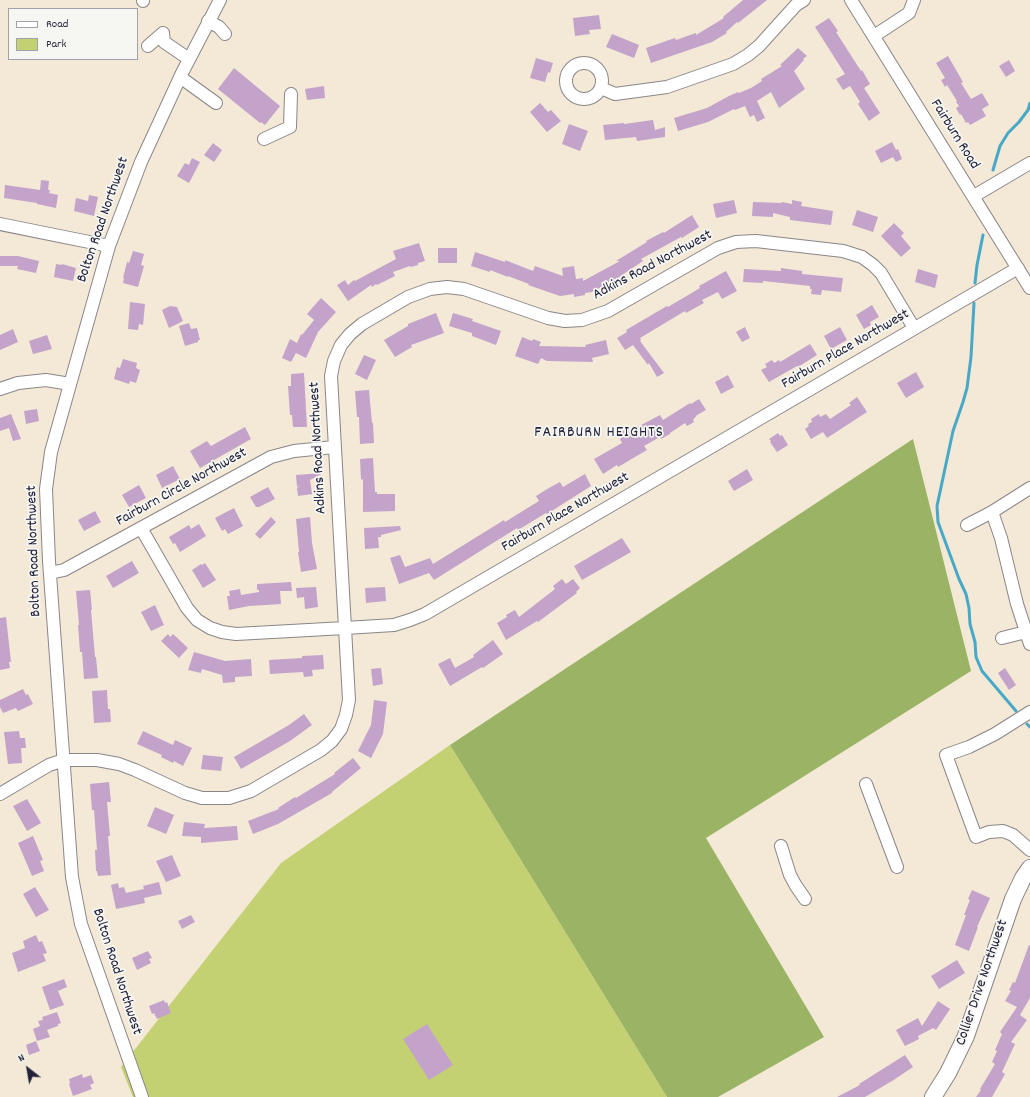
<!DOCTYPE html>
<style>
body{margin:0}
#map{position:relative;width:1030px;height:1097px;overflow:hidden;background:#f3e9d6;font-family:Dekko,sans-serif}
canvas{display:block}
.legend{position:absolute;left:8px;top:8px;width:130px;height:52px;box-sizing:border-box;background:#f6f6f2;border:1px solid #a1a1a9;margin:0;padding:5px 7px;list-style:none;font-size:12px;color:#22223b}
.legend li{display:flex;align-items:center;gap:8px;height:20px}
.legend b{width:20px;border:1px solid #a1a1a9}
.north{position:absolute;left:8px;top:1049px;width:40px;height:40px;-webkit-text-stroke:3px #f6f6f2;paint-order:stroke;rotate:329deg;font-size:11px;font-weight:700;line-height:16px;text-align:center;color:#22223b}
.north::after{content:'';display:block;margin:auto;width:14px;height:18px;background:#22223b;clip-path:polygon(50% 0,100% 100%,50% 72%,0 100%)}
</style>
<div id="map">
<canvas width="1030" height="1097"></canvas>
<ul class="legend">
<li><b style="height:5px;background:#fff"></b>Road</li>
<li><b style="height:11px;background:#c4d172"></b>Park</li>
</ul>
<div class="north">N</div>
</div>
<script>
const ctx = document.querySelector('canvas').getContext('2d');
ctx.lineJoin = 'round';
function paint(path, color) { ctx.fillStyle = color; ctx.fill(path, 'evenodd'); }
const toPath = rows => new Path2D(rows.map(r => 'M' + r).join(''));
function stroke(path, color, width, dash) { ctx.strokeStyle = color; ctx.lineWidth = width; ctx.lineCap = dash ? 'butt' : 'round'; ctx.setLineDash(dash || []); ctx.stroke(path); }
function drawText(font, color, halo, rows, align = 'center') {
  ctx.font = font + ' Dekko,sans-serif'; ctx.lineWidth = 3.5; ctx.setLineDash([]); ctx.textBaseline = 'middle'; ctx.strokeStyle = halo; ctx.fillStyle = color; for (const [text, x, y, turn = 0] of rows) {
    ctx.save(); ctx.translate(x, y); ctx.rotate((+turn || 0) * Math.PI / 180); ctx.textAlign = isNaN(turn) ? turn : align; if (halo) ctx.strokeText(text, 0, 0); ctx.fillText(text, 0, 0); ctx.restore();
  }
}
const green = toPath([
 [450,745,667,1097,133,1097,121,1067,281,863]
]);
const forest = toPath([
 [913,439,971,671,706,838,824,1037,718,1097,667,1097,450,745]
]);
const stream = toPath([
 [993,170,1000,146,1008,133,1019,122,1028,110,1030,103],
 [975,283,977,265,983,235],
 [974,303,971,357,967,388,963,402,953,431,937,506,938,522,959,579,966,594,969,608,970,624,975,642,976,657,982,671,1016,711],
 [1027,724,1030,727]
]);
const building = toPath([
 [743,0,767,0,738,23,737,22,726,32,727,33,712,42,651,63,646,48,675,38,676,40,696,33,696,35,724,18,723,17],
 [599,15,601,29,589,30,590,34,575,36,573,18],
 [829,18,838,31,836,32,861,71,862,70,870,84,864,88,880,113,869,121,858,104,860,102,850,86,843,90,836,79,845,74,815,27],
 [612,34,639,45,634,58,606,47],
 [798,48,807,56,803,59,804,60,794,71,805,89,779,108,771,92,757,101,765,118,757,122,754,115,750,117,745,106,735,110,734,109,708,122,678,131,674,118,707,108,729,96,738,92,739,93,751,88,762,81,761,79,782,66,780,65],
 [948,56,963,82,961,83,971,99,982,93,989,105,982,109,986,116,970,125,968,122,966,123,961,114,960,115,956,108,959,106,956,102,957,101,947,85,945,87,941,80,945,78,936,63],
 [536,58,553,63,550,73,548,72,545,82,530,78],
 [1009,60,1015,71,1006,77,999,66],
 [234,68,280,106,265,125,261,122,260,123,218,89],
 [324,86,325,98,307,100,305,89],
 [540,103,548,112,551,110,561,121,547,132,530,112],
 [653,120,655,130,665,127,665,137,637,141,636,137,605,140,603,125,624,123,624,124],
 [569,124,588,131,580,151,562,144],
 [892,142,896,150,898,149,902,159,896,162,893,157,881,163,875,151],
 [213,143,222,150,214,162,204,155],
 [192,158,200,162,189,183,177,176,185,163,189,165],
 [41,180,49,181,48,190,50,190,49,193,58,195,56,208,37,204,37,203,4,198,5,185,40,190],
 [89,195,98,197,94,216,74,211,76,198,88,201],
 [734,200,737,213,716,218,713,204],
 [792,200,802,202,801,206,833,211,831,225,790,220,790,217,773,213,773,217,752,216,753,202,781,203,782,202,792,204],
 [857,210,878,217,873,232,852,225],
 [692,215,699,227,682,238,681,237,641,259,643,261,616,279,592,292,585,293,585,295,574,297,574,294,560,296,528,285,529,284,508,276,508,277,490,270,490,272,471,266,475,252,505,262,505,260,533,271,535,266,563,276,562,268,574,266,576,279,583,278,583,281,620,261,616,261,647,242,646,241,663,232,664,233],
 [894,223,904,233,901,236,911,248,901,257,881,236],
 [419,243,425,261,418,263,418,265,411,267,410,266,393,272,395,276,377,285,376,284,372,287,371,285,348,301,337,285,345,280,348,285,354,280,355,281,396,259,393,251],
 [438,248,457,248,457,263,438,263],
 [133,251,144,254,141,265,144,266,138,287,123,283,124,278,123,278,127,262,129,263],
 [0,256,18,256,39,261,36,273,17,269,18,266,0,266],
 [56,264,62,265,62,264,76,268,73,281,54,277],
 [781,268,802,271,802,274,843,278,841,292,822,290,821,295,811,294,812,289,810,289,810,286,763,281,763,283,743,282,744,269,781,271],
 [918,269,938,275,935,288,915,282],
 [726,271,737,291,722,299,718,292,702,300,704,303,686,313,685,311,640,338,641,340,640,341,664,373,657,377,649,363,648,365,633,345,625,350,617,338,627,332,626,330,667,306,668,307,700,288,699,286],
 [321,298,336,312,318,332,306,358,296,353,291,362,282,358,290,339,297,343,301,334,302,335,314,320,307,314],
 [130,302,145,304,143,325,139,324,138,330,128,329],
 [872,305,879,317,870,322,871,325,864,329,856,315],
 [170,306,177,307,183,321,169,328,162,310],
 [436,313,444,333,411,345,412,347,395,357,384,340,408,326,408,324],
 [453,313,473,319,472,321,501,331,496,345,472,336,472,333,449,326],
 [189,323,191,329,197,328,200,340,198,340,198,342,185,346,179,326],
 [745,327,750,338,742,342,736,332],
 [840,327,847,340,831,349,824,336],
 [13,329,18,342,0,350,0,335],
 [47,335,52,349,33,354,29,341],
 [522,337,532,341,533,339,541,342,539,346,586,347,585,345,606,340,609,354,592,358,593,362,547,361,541,358,538,364,515,356],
 [810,344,817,355,798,367,797,366,769,382,761,370,767,367,765,364,772,360,774,363,779,360,780,362],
 [364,355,376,360,367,380,355,374],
 [123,359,137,363,136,368,140,370,136,383,130,381,129,384,114,379,117,367,120,368],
 [916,372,924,387,906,398,897,383],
 [304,373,307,427,293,427,292,415,290,415,288,386,291,386,291,374],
 [728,375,734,387,721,394,715,382],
 [369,390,372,423,373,423,374,443,360,444,359,417,357,417,355,391],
 [857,397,867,412,827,438,823,432,811,439,805,429,809,426,808,424,812,422,811,419,819,414,820,417,826,414,830,419,851,405,849,403],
 [699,399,706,410,697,415,693,420,694,422,687,426,685,423,670,433,670,434,661,439,660,437,644,446,647,450,618,467,617,465,603,474,594,459,622,443,620,439,621,438,619,433,630,427,632,430,660,415,663,420,690,403,691,404],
 [37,409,39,421,26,424,24,411],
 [11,414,21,439,13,441,9,428,0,431,0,418],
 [245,427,251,439,200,468,190,451,207,441,211,446],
 [778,433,780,436,782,435,788,445,777,452,770,442,771,441,769,439],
 [373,458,375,492,377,492,377,494,395,494,395,511,363,512,363,479,361,480,360,459],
 [173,466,180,479,162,488,156,475],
 [747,469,753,480,734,491,728,481],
 [323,473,310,480,312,494,298,496,297,488,300,485,297,487,296,475],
 [585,474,591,486,547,514,546,513,518,530,517,528,434,580,429,573,399,584,390,558,400,555,405,567,430,558,433,564,504,520,505,522,539,501,536,496,549,488,560,482,563,487],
 [139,485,146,498,129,507,122,495],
 [268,487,275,499,259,507,256,507,250,497],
 [234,508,243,526,228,534,225,529,222,531,215,518],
 [95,511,101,522,84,531,78,520],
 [271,517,276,522,260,539,255,534],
 [310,517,312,543,317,569,301,572,298,552,299,552,296,519],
 [199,524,206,536,180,552,175,543,173,544,169,537,189,525,191,529],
 [400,526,401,530,381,535,381,537,378,537,379,548,365,549,364,528],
 [622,538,631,552,582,580,574,566],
 [132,561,139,573,113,588,106,576],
 [205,563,216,580,203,588,192,570,201,564,202,565],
 [562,579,566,584,573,579,580,588,576,592,577,593,538,622,537,621,506,640,497,623,507,617,506,615,515,610,519,617,555,589,553,586],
 [291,582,292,591,280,591,281,604,249,606,229,610,227,596,230,596,229,591,240,589,241,595,259,592,259,590,257,590,257,584],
 [316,587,318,607,305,609,304,597,297,598,296,588],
 [385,587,386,601,366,603,365,588],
 [90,590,92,610,91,610,95,657,96,657,98,678,84,679,82,652,80,652,78,625,79,625,76,591],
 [155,605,164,625,151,631,141,612],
 [6,617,11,662,9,662,10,668,0,670,0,618],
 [168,634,170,637,173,634,188,648,179,658,161,641],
 [493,640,503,654,483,668,482,667,450,686,438,664,450,658,455,668,474,657,473,655],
 [194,652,225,661,251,659,252,676,235,677,235,682,223,683,222,675,202,669,201,673,188,670],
 [323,655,324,669,312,670,313,676,304,677,303,672,270,674,269,660,302,658,302,656],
 [381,668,383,684,373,686,371,669],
 [1005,668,1016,685,1009,690,998,673],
 [23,689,26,695,28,694,33,704,18,711,16,708,3,713,0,707,0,700],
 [107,690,108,709,110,709,111,722,94,723,92,691],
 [374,700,387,702,383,734,371,758,358,751,371,725],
 [304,714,312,725,290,741,241,769,234,757,289,725],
 [19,731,20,738,25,738,26,748,21,748,22,763,8,764,4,732],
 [143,731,173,745,175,740,192,748,183,766,174,761,173,763,161,757,162,755,137,744],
 [203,755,223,757,221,771,201,769],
 [353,758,361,768,332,792,332,793,278,824,253,834,248,821,279,809,278,808,295,797,296,798,335,774,334,773],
 [109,782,111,802,107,802,110,836,108,836,111,875,98,876,97,871,96,871,95,850,97,850,94,810,92,810,90,784],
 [27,799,41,823,27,831,13,806],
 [155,807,174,815,166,834,147,826],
 [184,822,205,824,204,828,237,826,238,840,201,843,201,837,182,836],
 [33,836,43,860,40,861,44,871,32,876,18,843],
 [172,855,181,876,166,882,156,861],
 [159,882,162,894,144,898,145,903,116,909,111,885,118,883,119,888,124,887,126,893,144,889,143,886],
 [35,887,49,910,36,917,23,894],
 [972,890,990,898,977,927,978,927,969,951,955,945,966,915,964,915,970,900,968,899],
 [191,915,195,922,182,929,178,921],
 [36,935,39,942,42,941,47,953,43,954,46,961,18,972,12,953,25,948,23,941],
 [1029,945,1030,945,1030,998,1020,1015,1027,1020,1011,1042,1015,1044,1002,1072,1005,1074,992,1097,976,1097,981,1090,980,1089,995,1064,992,1062,997,1051,995,1050,1002,1034,1000,1032,1017,1007,1005,1001,1011,991,1009,990,1013,982,1015,983],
 [148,951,152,958,149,959,151,963,137,970,132,958],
 [957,960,965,973,939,989,931,976],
 [64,979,67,987,58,991,64,1005,50,1010,42,987],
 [164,1000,165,1003,167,1002,171,1013,157,1019,154,1013,152,1014,149,1006],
 [938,1001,950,1009,936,1030,933,1028,918,1036,919,1039,905,1046,896,1030,918,1018,922,1026],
 [57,1012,61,1023,58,1024,58,1026,47,1030,50,1037,37,1041,33,1029,40,1026,38,1021,43,1020,42,1017],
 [427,1024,453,1065,429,1080,403,1039],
 [36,1041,40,1051,29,1055,26,1045],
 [905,1055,913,1067,892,1081,865,1097,837,1097,860,1085,859,1084],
 [82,1074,83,1078,91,1075,94,1083,90,1085,92,1089,73,1096,69,1084,70,1083,69,1079]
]);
const minor = toPath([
 [143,0,143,1],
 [851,0,1030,288],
 [208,21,219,27,225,34],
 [163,33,164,42,189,59],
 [874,36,909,13,914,0],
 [148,46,163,33],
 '566 81a18 18 0 1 1 36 0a18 18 0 1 1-36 0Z',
 [180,77,216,103],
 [601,88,615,94,667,87,733,64,748,55,759,46,796,5,804,0],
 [264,139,290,127,291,94],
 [974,196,1030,163],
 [0,224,109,246],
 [0,389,18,383,46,380,70,384],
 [992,512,1001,538,1017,604,1030,644],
 [967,525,992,512,1030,488],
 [141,528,187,608,197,620,210,628,222,632,236,634,345,628,394,625,410,620,425,614,1018,268],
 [50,573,64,570,271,457,294,451,334,447],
 [1002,638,1026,632],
 [1030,712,995,734,969,747,946,755,976,837,989,832,1003,831,1013,835,1030,850],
 [866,784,897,867],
 [0,794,49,765,64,760,97,760,119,764,135,770,185,793,202,798,229,798,251,791,321,750,332,741,341,729,346,715,349,700,331,376,334,361,341,345,350,334,362,324,408,297,430,289,447,287,464,289,548,318,565,321,582,320,608,311,718,248,736,242,756,241,843,251,862,257,873,265,881,273,914,328],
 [781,846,790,875,796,886,805,899],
 [142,1097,81,924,72,877,49,561,46,489,51,452,109,246,141,162,182,73,220,0]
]);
const major = toPath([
 [933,1097,948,1073,966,1036,1013,899,1023,878,1030,868]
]);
const streetNames = [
 ["Fairburn Road",954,135,58],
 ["Bolton Road Northwest",104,220,-71],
 ["Adkins Road Northwest",653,266,-28],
 ["Fairburn Place Northwest",846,350,-30],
 ["Adkins Road Northwest",319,448,-93],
 ["Fairburn Circle Northwest",182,488,-29],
 ["Fairburn Place Northwest",566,513,-30],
 ["Bolton Road Northwest",35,551,-92],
 ["Bolton Road Northwest",116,972,72],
 ["Collier Drive Northwest",983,983,-71]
];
const neighbourhoodNames = [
 ["FAIRBURN HEIGHTS",599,434]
];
paint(green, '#c4d172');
paint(forest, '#9bb364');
stroke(stream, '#47a9c7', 3);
paint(building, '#c3a3ca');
stroke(minor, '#8a8688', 14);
stroke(major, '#8a8688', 18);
stroke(minor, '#fff', 12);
stroke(major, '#fff', 16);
drawText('15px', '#22223b', '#f6f6f2', streetNames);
ctx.letterSpacing = '1px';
drawText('16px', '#22223b', '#f6f6f2', neighbourhoodNames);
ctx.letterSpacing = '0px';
</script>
